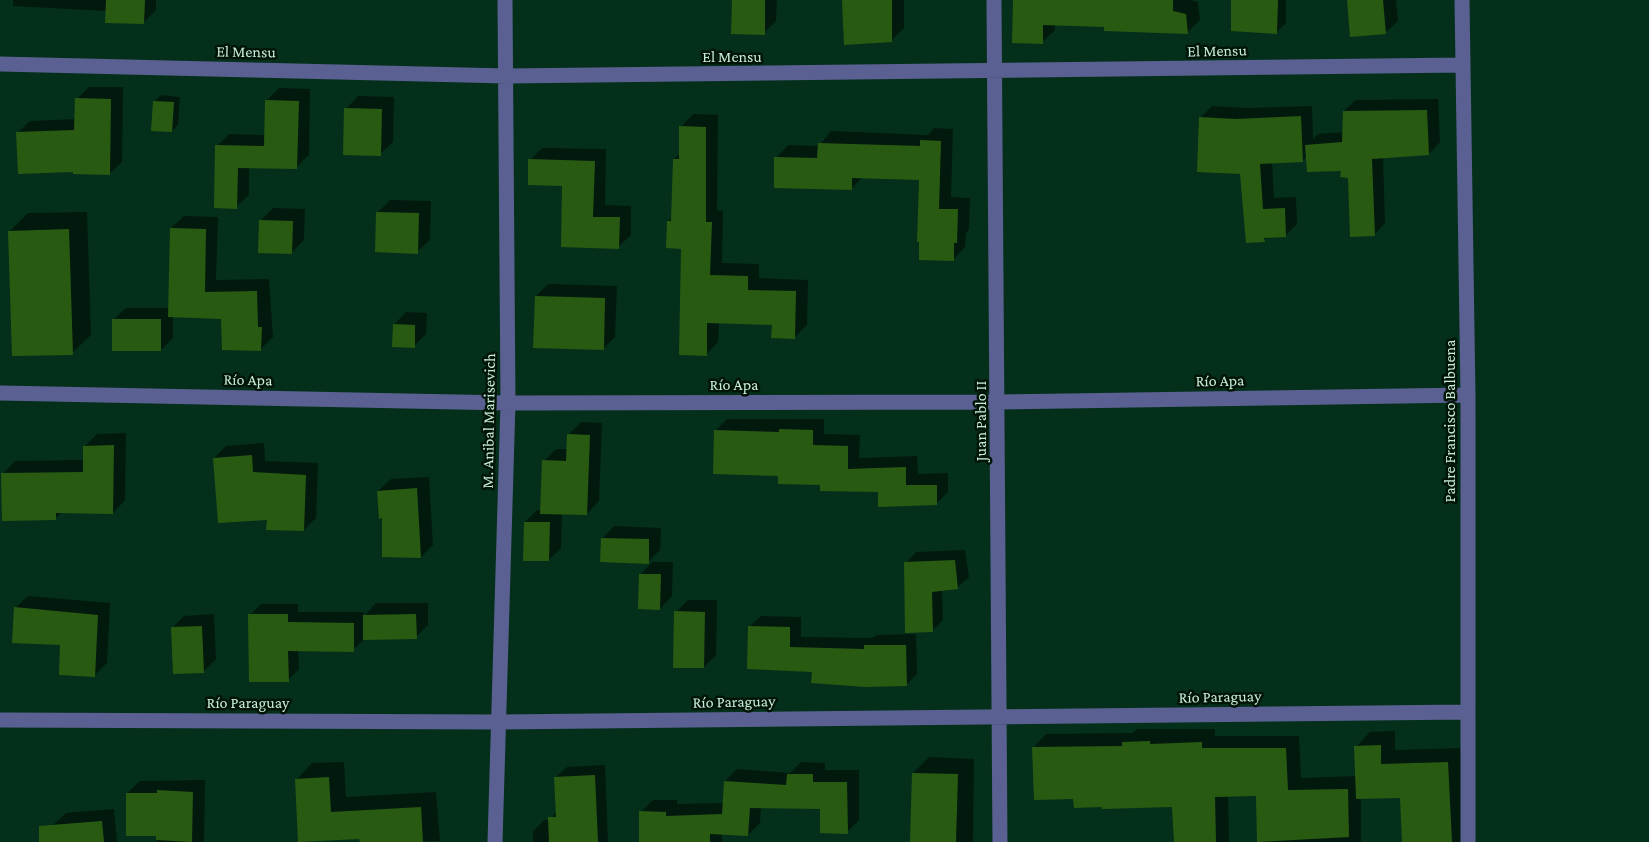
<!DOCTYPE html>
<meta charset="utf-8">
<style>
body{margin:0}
canvas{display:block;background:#042f1a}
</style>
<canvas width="1649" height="842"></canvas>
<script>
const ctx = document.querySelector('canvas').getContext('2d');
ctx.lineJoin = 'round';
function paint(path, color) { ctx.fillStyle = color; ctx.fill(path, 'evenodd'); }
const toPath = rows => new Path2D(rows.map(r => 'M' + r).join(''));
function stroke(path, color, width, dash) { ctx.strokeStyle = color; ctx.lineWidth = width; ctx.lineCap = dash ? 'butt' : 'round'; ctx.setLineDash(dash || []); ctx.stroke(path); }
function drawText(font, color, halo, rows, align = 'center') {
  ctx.font = font + ' "Crimson Pro",serif'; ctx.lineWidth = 5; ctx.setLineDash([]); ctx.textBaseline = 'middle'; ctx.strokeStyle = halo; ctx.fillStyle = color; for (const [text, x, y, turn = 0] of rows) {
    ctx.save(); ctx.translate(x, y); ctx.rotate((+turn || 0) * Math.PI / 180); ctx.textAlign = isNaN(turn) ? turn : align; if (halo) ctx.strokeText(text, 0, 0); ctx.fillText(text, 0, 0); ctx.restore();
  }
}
const shadow = toPath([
 [13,0,156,0,156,10,144,22,107,11,13,6],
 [733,0,777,0,776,21,764,33],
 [843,0,904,0,904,28,891,41],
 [1014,0,1190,0,1198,2,1200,20,1188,32,1055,24,1055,30,1042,42],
 [1233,0,1286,0,1286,23,1276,33],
 [1349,0,1396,0,1398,21,1385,33],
 [89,87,123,87,122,162,109,174,17,133,30,121,76,119,77,99],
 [279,88,310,89,309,155,296,167,249,167,249,195,236,207,217,146,229,134,266,135,267,100],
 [161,95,180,97,178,125,172,131,155,101],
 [358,96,394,97,393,142,380,154,346,109],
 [1438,99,1440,142,1429,154,1383,156,1385,223,1374,235,1350,177,1342,170,1307,156,1302,161,1272,162,1274,198,1296,197,1297,224,1286,235,1268,236,1264,240,1242,173,1201,117,1212,106,1248,108,1312,106,1313,139,1318,134,1344,132,1344,111,1356,100],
 [693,114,718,115,717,210,723,211,722,263,759,264,759,278,808,280,807,325,795,337,773,323,719,322,718,342,706,355,683,248,668,221,673,217,674,159,680,153,681,127],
 [934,128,953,129,951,197,970,198,969,229,966,233,965,247,953,260,920,179,863,177,851,189,776,158,788,145,819,146,831,131,928,135],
 [542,148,606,149,605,205,631,206,631,235,618,247,564,184,530,160],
 [390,200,431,201,430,240,417,252,378,212],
 [273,208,305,209,304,240,291,253,261,220],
 [87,212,91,335,72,353,10,231,28,213],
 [184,216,218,217,216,280,269,279,273,337,261,349,222,317,173,316,173,338,161,350,113,320,126,308,169,308,171,228],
 [548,284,617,286,615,337,603,349,536,296],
 [406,312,427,313,426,334,414,346,394,325],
 [727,419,824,419,824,434,860,435,859,458,917,456,918,474,948,473,948,492,936,504,879,490,822,483,780,474,715,431],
 [581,422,602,423,599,501,587,514,562,513,561,548,549,560,525,522,537,510,542,510,544,461,556,449,568,449,568,435],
 [126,433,125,500,113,513,62,512,55,519,3,474,15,461,84,460,85,446,97,434],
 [264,443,265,461,318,463,316,518,304,530,268,518,214,458,226,446],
 [429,477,433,545,421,557,384,517,378,491,391,479],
 [614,526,661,528,660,550,648,562,602,539],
 [965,550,969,577,958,587,942,589,943,620,932,631,906,563,916,552],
 [652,562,673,562,672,596,660,609,640,575],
 [28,596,110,603,107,663,95,675,62,643,15,608],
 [688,600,717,600,716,655,704,667,676,612],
 [376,603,428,603,428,625,416,637,364,639,353,650,298,649,299,669,288,680,250,615,261,604,298,604,298,612,364,612,364,616],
 [214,614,216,659,203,672,172,628,184,616],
 [761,616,801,617,801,637,873,638,877,635,916,634,917,674,906,685,813,670,749,627],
 [1137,729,1215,729,1215,736,1299,736,1301,778,1357,776,1356,747,1370,732,1395,731,1395,750,1462,748,1467,842,1403,842,1402,796,1361,797,1361,842,1259,842,1257,794,1228,795,1229,842,1175,842,1174,806,1103,805,1075,797,1033,748,1046,734,1133,733],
 [929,757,974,759,973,842,911,842,913,773],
 [344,762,346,797,436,792,440,841,361,842,361,838,300,841,297,779,312,763],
 [801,762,825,763,825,770,859,770,859,820,847,832,822,808,761,806,760,823,748,835,722,833,722,842,640,842,641,812,653,800,677,800,677,804,724,803,725,781,737,769,790,773],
 [605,765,608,842,533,842,533,832,544,820,550,820,557,811,555,778,567,767],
 [205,780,204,842,157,842,158,835,127,793,140,781],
 [114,809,117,842,55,842,53,825,66,813]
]);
const building = toPath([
 [106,0,145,0,144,24,105,23],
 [732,0,765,0,765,35,731,34],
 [842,0,892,0,892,42,844,45],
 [1013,0,1173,0,1173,11,1186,14,1188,34,1104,31,1104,27,1043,25,1043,44,1012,43],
 [1231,0,1278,0,1277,34,1231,31],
 [1347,0,1383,0,1386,34,1350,37],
 [75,98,111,99,110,175,73,174,73,172,18,174,16,132,74,130],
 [265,100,299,101,297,169,238,168,237,209,214,208,215,145,264,146],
 [153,101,174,102,172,132,151,131],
 [344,108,382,109,381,156,343,155],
 [1427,110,1429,155,1372,159,1375,236,1350,237,1348,178,1340,177,1341,171,1307,172,1305,145,1342,142,1343,111],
 [1301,116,1303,162,1260,164,1263,209,1285,208,1286,237,1264,238,1265,242,1246,243,1240,174,1197,172,1199,117,1236,119],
 [679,126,706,127,706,222,712,222,710,275,748,276,748,290,796,291,795,339,771,338,772,325,707,323,707,356,679,355,681,249,666,248,667,221,671,221,673,159,679,159],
 [920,140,941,141,939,209,958,209,957,243,954,243,954,261,919,260,919,242,917,242,919,180,852,178,852,190,774,188,774,157,817,158,818,143,920,146],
 [528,159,595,161,593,217,620,217,619,249,561,247,562,186,528,185],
 [376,212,419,213,418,254,375,252],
 [259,220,293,221,292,254,258,253],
 [170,228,206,229,205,292,257,291,258,327,262,327,261,351,222,350,221,319,168,317],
 [69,229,73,355,12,356,8,231],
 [535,296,605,298,604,350,533,348],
 [112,319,161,319,161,351,112,351],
 [393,324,415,325,415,348,392,347],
 [779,429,813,430,813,445,848,446,848,469,906,467,906,485,937,485,937,505,878,507,878,492,820,491,820,485,778,484,778,476,713,474,714,430,779,432],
 [567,434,590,435,587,515,540,514,542,460,566,461],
 [114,445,113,514,56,513,56,520,2,521,1,473,83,472,83,446],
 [252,455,253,472,306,475,304,531,266,530,267,520,218,523,213,458],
 [417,488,421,558,382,557,382,518,379,519,377,491],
 [524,522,550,522,549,561,523,561],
 [601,538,649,539,649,564,600,562],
 [955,560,958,589,932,592,933,632,905,633,904,562],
 [639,574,661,574,660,610,638,609],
 [14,607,98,615,95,677,59,675,60,645,12,643],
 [674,611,705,612,704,668,673,668],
 [248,614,288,614,288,622,354,623,354,652,288,651,289,682,249,682],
 [416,614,417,639,363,640,363,615],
 [202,626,204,673,173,674,171,627],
 [748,626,790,627,790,647,864,649,864,645,906,645,907,686,865,687,811,683,812,672,747,669],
 [1150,741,1150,744,1202,742,1202,748,1286,748,1288,790,1348,789,1349,837,1257,842,1256,796,1215,797,1216,842,1174,842,1172,807,1102,809,1102,807,1074,808,1073,799,1034,800,1032,747,1122,746,1122,742],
 [1381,745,1381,764,1448,762,1452,842,1402,842,1400,798,1356,799,1354,746],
 [912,773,958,774,956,842,910,842],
 [787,774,813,774,813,782,847,782,848,834,820,833,820,809,750,808,748,836,710,834,710,842,639,842,639,811,666,812,666,816,722,814,724,781,786,785],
 [595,775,598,842,549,842,548,817,556,817,554,777],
 [329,777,331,812,421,807,423,842,360,842,359,839,298,842,295,779],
 [157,790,193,792,192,842,156,840,156,836,126,836,126,793,157,793],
 [102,821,104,842,39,842,39,826]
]);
const minor = toPath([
 [994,0,1000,842],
 [1462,0,1468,395,1468,842],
 [0,64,507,76,1463,65],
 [0,393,508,403,999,402,1468,395],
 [0,720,499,722,1468,712],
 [495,842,508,403,505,0]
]);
const streetNames = [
 ["El Mensu",1217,51,-1],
 ["El Mensu",246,52,1],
 ["El Mensu",732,57],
 ["Río Apa",248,380,1],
 ["Río Apa",1220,381,-1],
 ["Río Apa",734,385],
 ["M. Anibal Marisevich",489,421,-89],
 ["Juan Pablo II",981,421,-90],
 ["Padre Francisco Balbuena",1450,421,-90],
 ["Río Paraguay",1220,697,-1],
 ["Río Paraguay",734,702,-1],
 ["Río Paraguay",248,703]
];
paint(shadow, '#0007');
paint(building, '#295a12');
stroke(minor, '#5a6091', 15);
drawText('16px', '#c8edd6', '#001408', streetNames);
</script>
